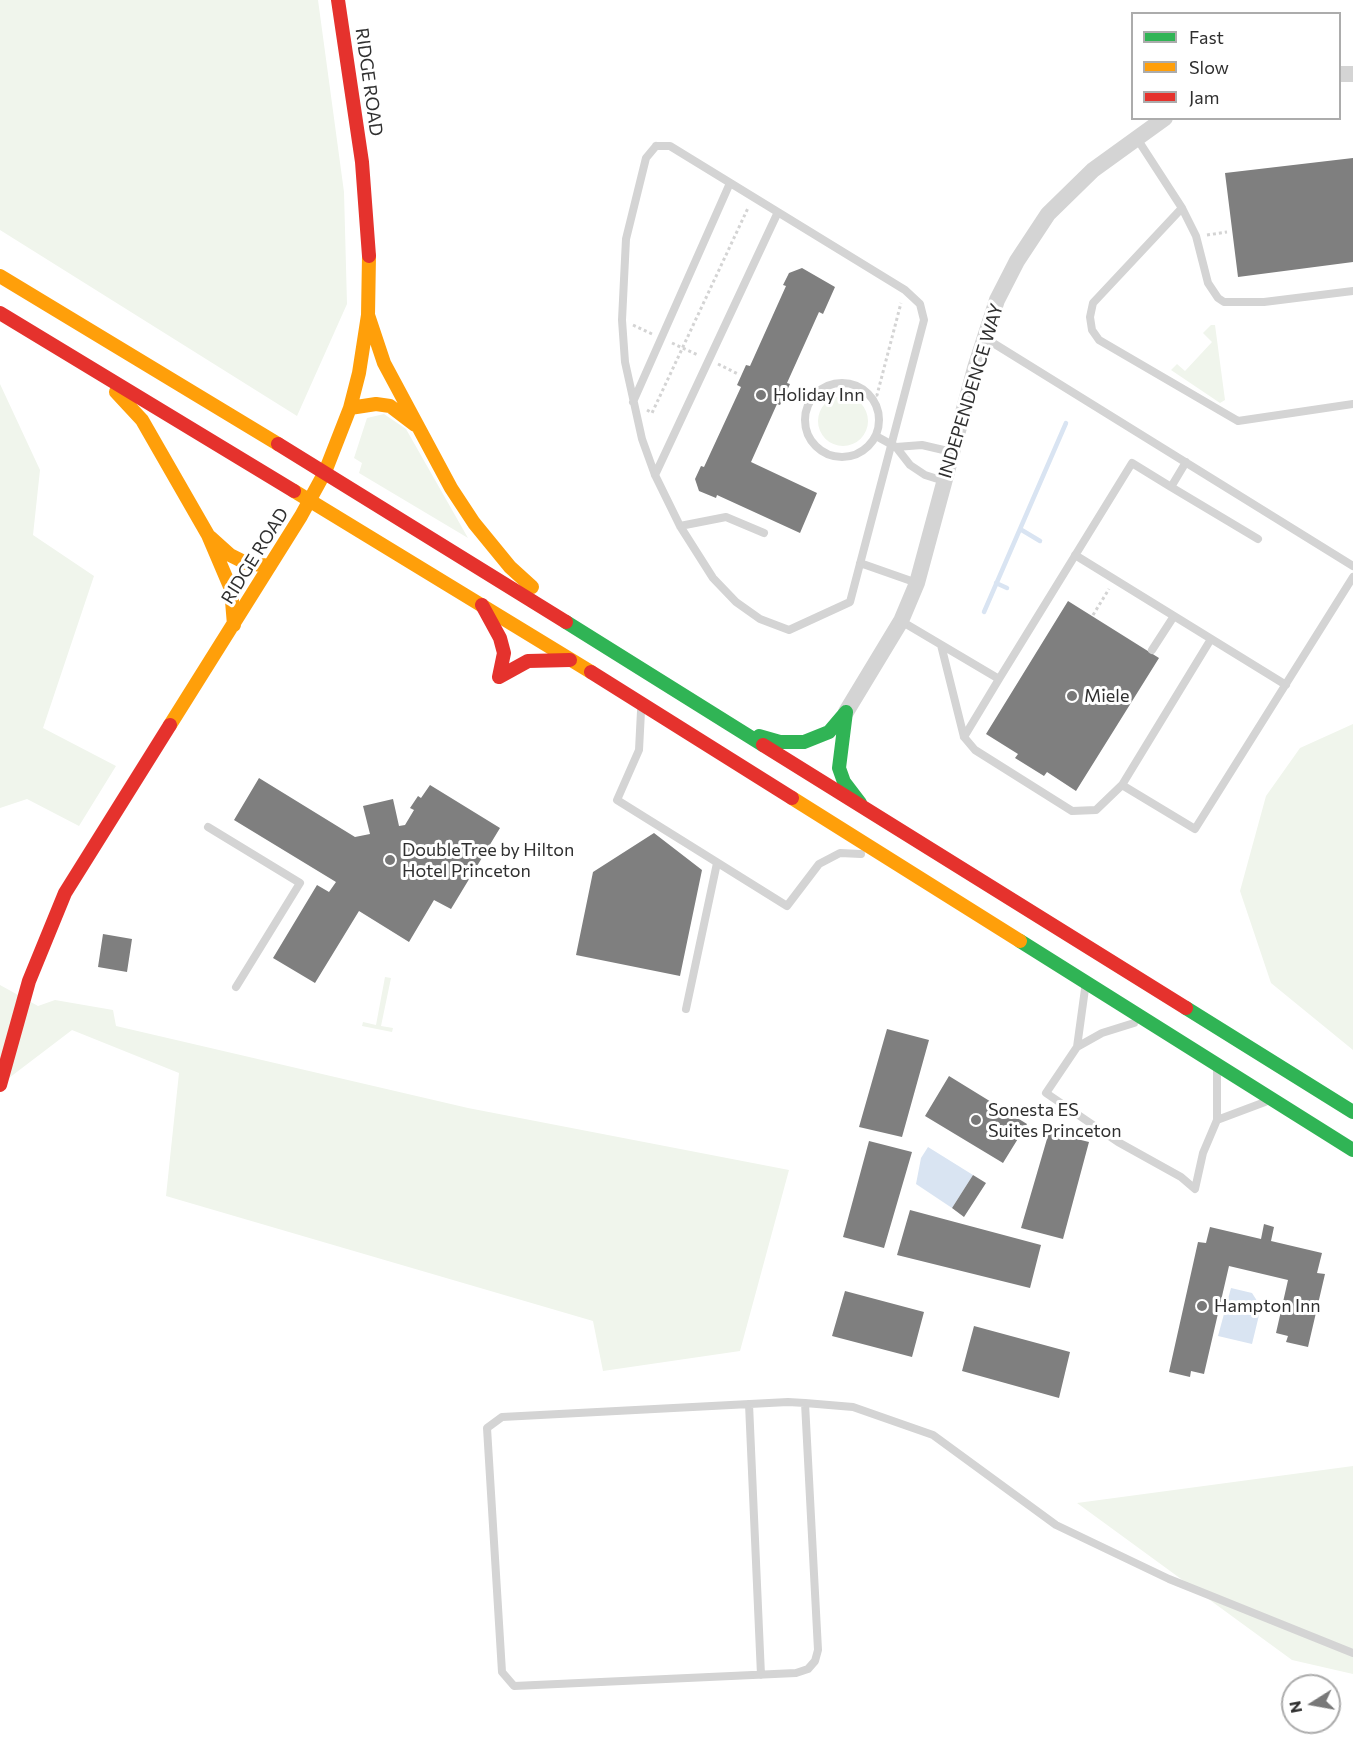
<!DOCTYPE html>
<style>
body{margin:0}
#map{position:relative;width:1353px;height:1746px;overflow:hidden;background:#fff;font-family:Commissioner,sans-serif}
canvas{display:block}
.legend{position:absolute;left:1131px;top:12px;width:210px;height:108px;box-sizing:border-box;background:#fff;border:2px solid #acacac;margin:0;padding:8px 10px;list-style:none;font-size:18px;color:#2f2f2f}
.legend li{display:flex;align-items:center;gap:12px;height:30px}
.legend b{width:30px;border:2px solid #acacac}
.north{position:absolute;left:1281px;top:1674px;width:60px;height:60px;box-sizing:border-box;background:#fff;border:2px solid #acacac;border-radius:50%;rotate:259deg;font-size:16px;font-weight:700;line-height:24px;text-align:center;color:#2f2f2f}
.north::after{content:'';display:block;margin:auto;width:21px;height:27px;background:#787878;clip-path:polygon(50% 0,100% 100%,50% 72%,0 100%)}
</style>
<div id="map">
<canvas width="1353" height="1746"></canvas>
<ul class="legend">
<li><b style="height:8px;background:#30b455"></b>Fast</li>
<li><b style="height:8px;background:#ff9f0a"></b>Slow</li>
<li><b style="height:8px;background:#e5322d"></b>Jam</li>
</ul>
<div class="north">N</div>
</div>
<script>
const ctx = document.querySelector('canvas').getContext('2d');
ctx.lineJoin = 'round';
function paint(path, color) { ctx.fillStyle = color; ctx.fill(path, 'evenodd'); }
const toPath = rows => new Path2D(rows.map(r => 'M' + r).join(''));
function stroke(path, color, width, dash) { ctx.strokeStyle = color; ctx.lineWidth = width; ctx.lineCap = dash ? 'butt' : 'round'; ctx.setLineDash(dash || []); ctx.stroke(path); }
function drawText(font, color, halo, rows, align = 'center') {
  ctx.font = font + ' Commissioner,sans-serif'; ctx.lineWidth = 6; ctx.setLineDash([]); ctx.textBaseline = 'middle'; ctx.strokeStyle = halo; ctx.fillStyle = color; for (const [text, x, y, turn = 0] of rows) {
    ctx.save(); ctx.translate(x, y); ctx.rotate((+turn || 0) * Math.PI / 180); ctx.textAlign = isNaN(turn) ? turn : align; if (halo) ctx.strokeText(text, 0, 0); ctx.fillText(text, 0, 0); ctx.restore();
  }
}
const green = toPath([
 [0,0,318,0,344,192,347,304,297,416,0,230],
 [1211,325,1215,325,1225,400,1220,403,1171,370,1177,364,1185,371,1212,342,1203,333],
 [0,384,40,470,33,535,94,576,43,728,116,766,79,826,27,799,0,808],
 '818 421a25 25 0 1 1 50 0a25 25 0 1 1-50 0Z',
 [384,414,406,429,468,538,359,473,362,463,354,458,367,418],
 [1353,724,1353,1050,1271,983,1240,891,1266,796,1300,748],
 [385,977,391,978,381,1026,393,1028,392,1032,362,1026,363,1022,376,1025],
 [0,985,38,1006,55,1000,113,1010,116,1026,468,1108,789,1170,740,1351,603,1371,593,1321,166,1196,179,1073,72,1030,5,1081,0,1079],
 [1353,1466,1353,1674,1292,1660,1077,1503]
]);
const water = toPath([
 [928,1147,973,1175,952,1208,916,1184,921,1158],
 [1231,1288,1252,1293,1261,1307,1252,1344,1218,1336]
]);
const stream = toPath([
 [1020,529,1040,541],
 [996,583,1007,588],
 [984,612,1066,423]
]);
const building = toPath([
 [1353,158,1353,262,1238,277,1225,173],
 [802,268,835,287,823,314,819,312,787,383,790,384,780,405,777,404,751,462,817,493,800,533,717,495,716,498,699,491,695,479,701,466,704,467,741,387,737,385,746,365,750,366,786,286,783,285,789,273],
 [1068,601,1159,658,1076,791,1047,772,1044,776,1015,758,1018,754,986,734],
 [259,778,355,837,370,834,363,806,393,799,399,826,405,825,414,810,410,808,418,796,421,798,430,785,500,828,451,909,434,900,409,942,359,911,315,983,273,958,317,885,329,892,336,882,234,820],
 [654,833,702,870,680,976,576,955,593,872],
 [103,934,132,939,127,972,98,967],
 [887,1029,929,1040,902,1137,859,1127],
 [949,1076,1027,1124,1003,1163,925,1116],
 [1049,1132,1089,1142,1063,1239,1021,1228],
 [869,1141,912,1152,884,1248,843,1237],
 [973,1175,986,1183,964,1217,952,1208],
 [910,1210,1041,1245,1030,1288,897,1255],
 [1264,1224,1274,1227,1271,1241,1322,1253,1317,1273,1325,1274,1308,1347,1286,1342,1288,1336,1276,1333,1288,1280,1229,1266,1204,1374,1191,1371,1190,1377,1169,1372,1198,1242,1206,1243,1210,1227,1261,1239],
 [845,1291,924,1312,912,1357,832,1336],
 [974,1326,1070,1352,1059,1398,962,1371]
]);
const path = toPath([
 [1207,235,1227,232],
 [633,325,652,334],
 [672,343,698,355],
 [718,364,738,374],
 [870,397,877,395,901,303],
 [647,410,652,413,748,208],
 [1093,615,1109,589]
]);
const lane = toPath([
 [1136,137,1182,208,1196,236,1208,283,1218,298,1224,302,1264,302,1353,291],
 [656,146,670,146,905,290,920,304,924,320,850,602,789,630,760,619,736,602,713,578,680,526,655,475,642,439,625,362,622,320,626,239,646,158,656,146],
 [1182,208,1093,303,1090,317,1092,330,1099,340,1238,421,1353,404],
 [985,338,1353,566],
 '805 420a37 37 0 1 1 74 0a37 37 0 1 1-74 0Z',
 [633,402,730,183],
 [876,436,896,447,910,465,925,475,944,481],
 [896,447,922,445,952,452],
 [655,475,778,212],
 [1171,487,1258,539],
 [680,526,726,517,764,533],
 [1075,555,1286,685],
 [860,563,917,583],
 [901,621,999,679,964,737],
 [941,645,964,737,975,750,1072,811,1096,810,1122,785,1195,829,1353,577],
 [1152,650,1174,616],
 [999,679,1132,463,1171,487,1186,462],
 [641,711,639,750,617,800,787,906,819,864,840,853,861,854],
 [1122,785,1211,639],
 [208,827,300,883,236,987],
 [1085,989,1077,1047,1046,1093,1118,1142,1181,1177,1195,1189,1203,1153,1217,1120,1217,1071],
 [686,1009,717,863],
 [1077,1047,1102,1033,1134,1023],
 [1217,1120,1265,1102],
 [805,1403,818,1650,815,1661,808,1669,796,1673,514,1686,502,1672,487,1428,502,1417,788,1402,805,1403,853,1407,933,1435,1056,1525,1169,1579,1353,1653],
 [749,1404,761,1675]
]);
const street = toPath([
 [1340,74,1353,74],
 [846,712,901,621,917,583,975,368,997,300,1017,261,1048,214,1093,170,1165,118]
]);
const fast = toPath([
 [566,622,763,745],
 [846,712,839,768,844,782,860,803],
 [759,736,780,742,804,742,829,732,846,712],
 [1020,941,1353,1150],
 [1186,1008,1353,1112]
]);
const slow = toPath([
 [0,276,278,444],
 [368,315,384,363,451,488,474,523,510,567,532,587],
 [116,392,142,420,208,535,231,589,234,625],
 [350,408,376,404,390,406,415,425],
 [294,491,591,672],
 [210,537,230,555,246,563,270,566],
 [170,725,301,516,325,472,350,408,359,373,368,315,369,256],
 [792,798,1020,941]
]);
const jam = toPath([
 [338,0,362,162,369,256],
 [0,313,294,491],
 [278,444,566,622],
 [482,605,500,638,504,653,499,677],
 [591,672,792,798],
 [499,677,528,661,570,660],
 [763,745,1186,1008],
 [0,1085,29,981,65,893,170,725]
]);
const markers = [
 [761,395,6,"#787878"],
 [1072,696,6,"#787878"],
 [390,860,6,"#787878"],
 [976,1120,6,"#787878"],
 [1202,1306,6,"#787878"]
];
const streetNames = [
 ["RIDGE ROAD",369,82,82],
 ["INDEPENDENCE WAY",971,391,-73],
 ["RIDGE ROAD",255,556,-58]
];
const poiNames = [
 ["Holiday Inn",773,395],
 ["Miele",1084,696],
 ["DoubleTree by Hilton",402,850],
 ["Hotel Princeton",402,871],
 ["Sonesta ES",988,1110],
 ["Suites Princeton",988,1131],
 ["Hampton Inn",1214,1306]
];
paint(green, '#f0f5ec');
paint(water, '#d9e4f2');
stroke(stream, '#d9e4f2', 4.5);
paint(building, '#7f7f7f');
stroke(path, '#d4d4d4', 3, [3, 3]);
stroke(lane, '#d4d4d4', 8);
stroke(street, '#d4d4d4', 16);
stroke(fast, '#30b455', 14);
stroke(slow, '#ff9f0a', 14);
stroke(jam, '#e5322d', 14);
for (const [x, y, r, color] of markers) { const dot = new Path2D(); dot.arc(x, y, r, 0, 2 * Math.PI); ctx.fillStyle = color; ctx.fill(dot); stroke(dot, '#fff', 2); }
drawText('18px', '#2f2f2f', '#fff', streetNames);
drawText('18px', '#2f2f2f', '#fff', poiNames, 'left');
</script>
